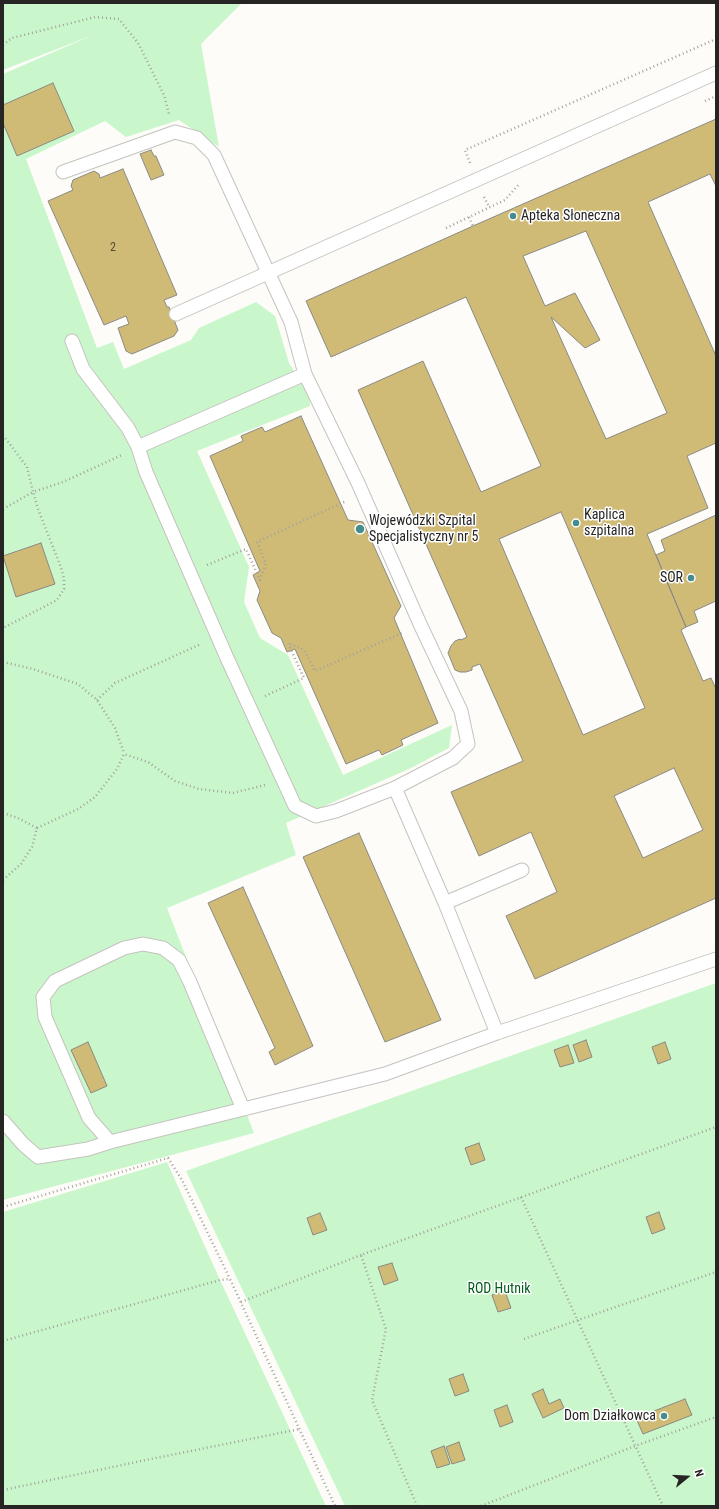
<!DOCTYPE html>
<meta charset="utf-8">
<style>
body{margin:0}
#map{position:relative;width:719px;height:1509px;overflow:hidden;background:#fdfcf8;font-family:"Roboto Condensed",sans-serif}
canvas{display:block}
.frame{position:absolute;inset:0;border:4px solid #262524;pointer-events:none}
.north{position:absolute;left:667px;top:1457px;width:40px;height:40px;-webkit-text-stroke:3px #fff;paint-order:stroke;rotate:72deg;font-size:11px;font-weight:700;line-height:16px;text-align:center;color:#262524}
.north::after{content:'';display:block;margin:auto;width:14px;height:18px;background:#262524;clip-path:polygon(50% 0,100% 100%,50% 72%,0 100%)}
</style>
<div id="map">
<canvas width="719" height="1509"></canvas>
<div class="frame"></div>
<div class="north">N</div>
</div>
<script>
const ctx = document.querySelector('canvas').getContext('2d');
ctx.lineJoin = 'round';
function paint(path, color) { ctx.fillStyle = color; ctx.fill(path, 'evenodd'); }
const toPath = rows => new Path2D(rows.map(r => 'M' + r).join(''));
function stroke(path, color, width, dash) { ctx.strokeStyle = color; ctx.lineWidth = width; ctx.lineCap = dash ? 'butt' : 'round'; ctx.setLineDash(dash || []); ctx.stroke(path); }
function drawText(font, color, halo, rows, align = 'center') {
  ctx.font = font + ' "Roboto Condensed",sans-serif'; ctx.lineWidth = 3; ctx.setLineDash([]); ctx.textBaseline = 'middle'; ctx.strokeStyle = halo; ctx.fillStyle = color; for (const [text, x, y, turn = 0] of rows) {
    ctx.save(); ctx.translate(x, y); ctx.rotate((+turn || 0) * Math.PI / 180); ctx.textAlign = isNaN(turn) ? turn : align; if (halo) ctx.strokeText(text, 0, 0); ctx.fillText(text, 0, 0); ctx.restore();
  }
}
const green = toPath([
 [3,3,242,3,201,44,219,147,179,120,126,137,105,121,26,159,97,348,113,342,124,369,191,340,199,328,256,302,275,316,289,363,310,396,310,406,197,451,249,567,244,602,260,638,288,655,343,775,452,725,449,748,411,768,286,823,296,855,167,908,254,1133,3,1200,3,74,93,35,3,70],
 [716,983,716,1506,345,1506,186,1171],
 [167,1162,220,1280,326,1506,3,1506,3,1212]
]);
const building = toPath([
 [53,83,74,131,17,156,3,123,3,105,53,83],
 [716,119,716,186,710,174,648,202,716,356,716,443,687,456,708,508,647,534,686,627,681,630,703,681,711,678,716,689,716,898,535,979,506,916,557,892,531,832,479,856,451,792,523,761,480,664,472,667,472,670,466,672,460,672,455,670,448,653,451,646,455,641,460,639,461,640,467,637,358,390,423,361,481,492,541,466,466,297,331,357,306,301,473,226,716,119],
 [586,231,667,413,606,439,551,317,585,348,600,340,575,293,545,306,523,256,586,231],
 [561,512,645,708,583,735,499,539,561,512],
 [674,768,703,830,643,858,614,796,674,768],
 [151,150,154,156,156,156,164,175,151,180,140,154,151,150],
 [123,169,177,295,164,300,167,307,169,307,178,330,174,336,132,354,126,351,118,328,129,324,126,316,104,325,48,201,73,190,71,186,73,180,94,171,99,174,100,178,123,169],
 [301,416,348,520,363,522,401,606,394,618,438,723,401,740,403,745,382,755,379,750,346,764,295,649,287,652,281,638,272,633,257,600,260,591,253,575,260,571,210,456,243,441,241,436,262,427,265,432,301,416],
 [716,515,716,601,694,611,698,622,686,627,656,555,665,551,661,540,716,515],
 [41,543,55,584,16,597,3,556,41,543],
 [359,833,441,1020,385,1042,303,857,359,833],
 [243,887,313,1046,275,1065,269,1052,275,1048,208,903,243,887],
 [586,1040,592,1057,579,1062,573,1045,586,1040],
 [88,1042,107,1086,91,1093,71,1050,88,1042],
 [665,1042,671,1059,658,1064,652,1047,665,1042],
 [568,1045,574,1063,560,1067,554,1050,568,1045],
 [479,1143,485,1160,471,1165,465,1148,479,1143],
 [659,1212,665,1229,652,1234,646,1217,659,1212],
 [320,1213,327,1230,313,1235,307,1218,320,1213],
 [392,1263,398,1280,384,1285,378,1267,392,1263],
 [505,1291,511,1308,498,1312,492,1295,505,1291],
 [463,1374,469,1391,455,1396,449,1379,463,1374],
 [543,1389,549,1404,560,1399,564,1408,543,1418,532,1394,543,1389],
 [685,1399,692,1415,643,1434,636,1418,685,1399],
 [507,1405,513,1422,500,1427,494,1410,507,1405],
 [459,1442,465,1460,452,1464,446,1447,459,1442],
 [444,1446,450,1464,437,1468,431,1451,444,1446]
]);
const path = toPath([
 [3,45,12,38,95,17,119,19,138,43,164,95,169,114],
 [705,101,716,96],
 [470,163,465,150,716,39],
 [484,197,489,207],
 [469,217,473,226],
 [446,228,505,200,520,183],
 [3,435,27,467,33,492,63,482,122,455],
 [3,509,33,492,38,509,60,565,64,578,64,589,57,600,3,628],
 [207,565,246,549,260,580,266,564,257,542,346,501],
 [3,662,33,669,78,684,97,700,115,728,124,753],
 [265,696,304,678,288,643,304,650,315,671,404,632],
 [97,700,115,683,201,644],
 [3,813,18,818,37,828],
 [3,880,21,864,32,847,37,828,78,809,95,797,117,769,124,754,148,762,175,781,199,789,233,793,265,785],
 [521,1197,663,1506],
 [3,1207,168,1158,182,1180,230,1279],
 [241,1302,361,1255],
 [524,1339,716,1272],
 [3,1341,220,1280,230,1279,335,1506],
 [3,1490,146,1460,300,1429],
 [417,1506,372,1400,386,1329,361,1255,716,1127],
 [481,1506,635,1446,716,1417]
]);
const lane = toPath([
 [63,172,175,132,197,138,214,155,291,322,305,374,138,447,146,472,227,658,295,806,316,816,336,811,395,788,445,903,497,1033],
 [176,314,716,73],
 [72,341,83,369,128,428,138,447],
 [305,374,358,483,420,624,461,711,468,744,453,758,395,788],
 [445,903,522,870],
 [3,1121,23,1144,38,1157,88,1149,110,1142,385,1074,497,1033,716,959],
 [110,1142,89,1118,45,1017,43,997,55,981,124,948,143,944,163,948,179,960,190,982,243,1109]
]);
const markers = [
 [513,216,4,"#448c8e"],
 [576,523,4,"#448c8e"],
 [360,529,5,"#448c8e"],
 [691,578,4,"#448c8e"],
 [664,1416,4,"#448c8e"]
];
const numberNames = [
 ["2",113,248]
];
const poiNames = [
 ["Apteka Słoneczna",521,216],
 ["Kaplica",584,515],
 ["szpitalna",584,531],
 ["Wojewódzki Szpital",369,521],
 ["Specjalistyczny nr 5",369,537],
 ["SOR",683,578,"right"],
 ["Dom Działkowca",656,1416,"right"]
];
const parkNames = [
 ["ROD Hutnik",499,1289]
];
paint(green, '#c9f7cb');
paint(building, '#d0bb76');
stroke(building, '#8a8985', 1);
stroke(lane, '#c4c3bf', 15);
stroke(path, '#a2a19e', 2.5, [1, 3]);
stroke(lane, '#fff', 13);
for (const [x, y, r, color] of markers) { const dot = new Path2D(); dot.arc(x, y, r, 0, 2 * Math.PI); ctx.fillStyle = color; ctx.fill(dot); stroke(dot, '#fff', 1.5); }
drawText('12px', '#504a38', null, numberNames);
drawText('14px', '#262524', '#fff', poiNames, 'left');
drawText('14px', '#045b1c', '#fff', parkNames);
</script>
